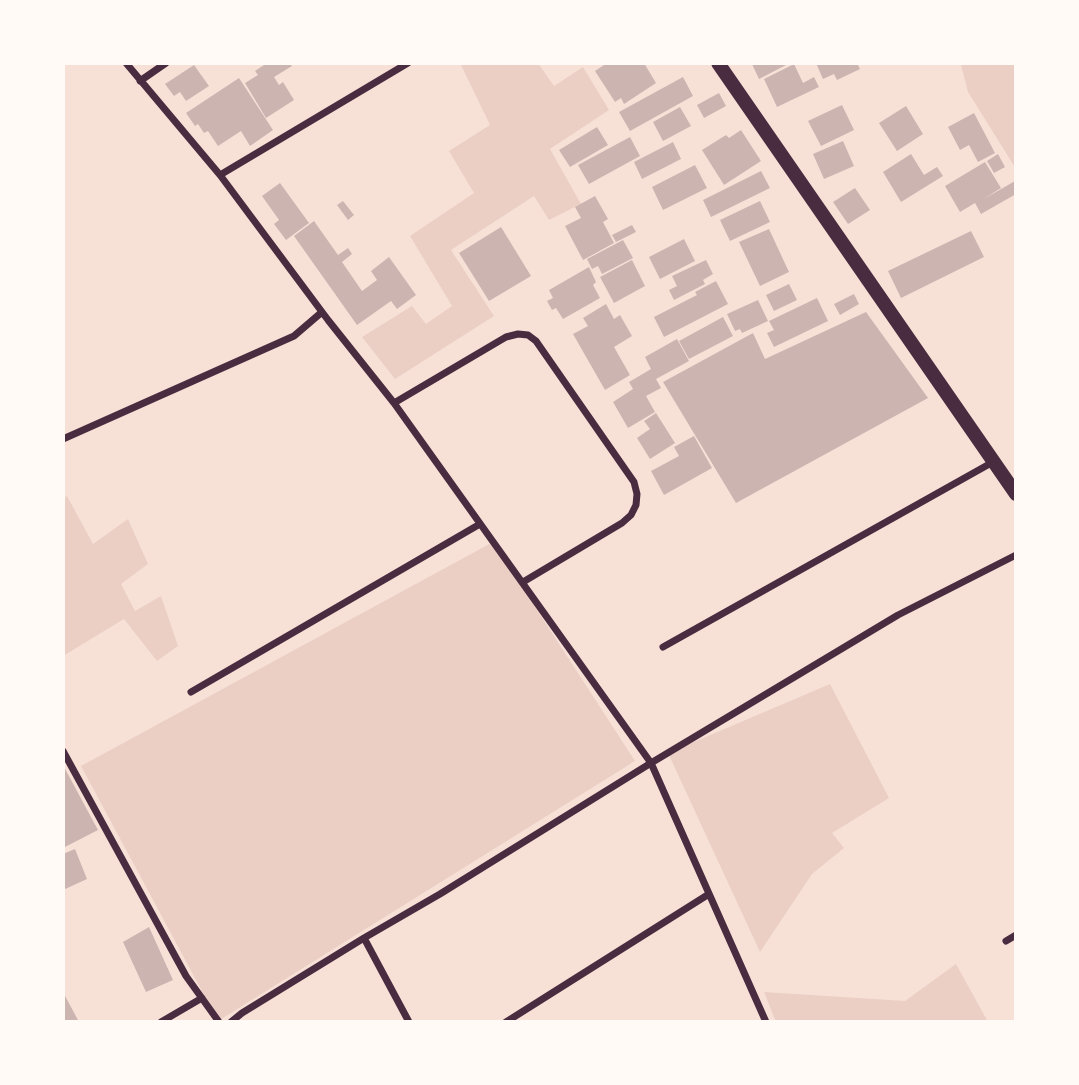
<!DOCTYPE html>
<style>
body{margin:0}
#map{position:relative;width:1079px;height:1085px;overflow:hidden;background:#f7e1d7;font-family:"Varela Round",sans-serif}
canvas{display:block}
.frame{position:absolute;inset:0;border:65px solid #fffaf5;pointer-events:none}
</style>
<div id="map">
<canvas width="1079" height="1085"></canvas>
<div class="frame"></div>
</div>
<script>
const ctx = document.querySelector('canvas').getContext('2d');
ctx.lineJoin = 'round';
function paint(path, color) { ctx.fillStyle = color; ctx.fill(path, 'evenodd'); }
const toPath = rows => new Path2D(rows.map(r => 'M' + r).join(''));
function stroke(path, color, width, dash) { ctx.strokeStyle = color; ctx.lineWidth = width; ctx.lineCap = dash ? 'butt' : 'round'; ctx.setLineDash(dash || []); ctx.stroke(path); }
const green = toPath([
 [460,63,538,63,554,86,583,67,609,110,550,149,581,204,549,220,534,196,451,250,494,316,395,379,362,337,412,306,426,324,452,306,410,236,474,193,449,151,490,125],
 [965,63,1016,63,1016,169,968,92,961,65],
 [67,496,93,544,128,519,148,564,121,584,135,611,161,596,178,646,157,661,124,619,63,656,63,498],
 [493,542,635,761,218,1021,81,766],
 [830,684,889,798,832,833,844,848,812,874,760,952,668,753],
 [956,964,988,1022,776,1022,764,992,905,1001]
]);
const building = toPath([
 [267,63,289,63,292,66,274,77,279,85,283,82,294,100,266,118,245,83,258,75,255,71],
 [607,63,644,63,656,83,624,104,621,98,615,102,595,71],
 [790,63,759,79,752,64,754,63],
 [816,63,857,63,860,69,837,80,834,74,823,79],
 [794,64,803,83,814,77,819,87,777,107,764,79],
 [194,65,209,86,186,101,180,92,174,96,165,84],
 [683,77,693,96,630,131,619,112],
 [239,78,273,130,250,146,241,131,218,146,208,131,204,133,198,124,195,126,186,113],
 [719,93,726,106,704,118,697,105],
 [842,105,854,130,821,146,808,121],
 [906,106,923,134,897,151,879,123],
 [680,107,691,126,663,141,653,122],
 [974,113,995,153,978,162,969,145,960,150,948,127],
 [597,127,608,145,570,167,559,150],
 [741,130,761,161,724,185,702,150,726,135,729,138],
 [630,137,640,156,589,184,578,165],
 [843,141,854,166,824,179,813,154],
 [673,142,681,159,642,179,634,162],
 [911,154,924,175,937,167,943,176,901,202,883,172],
 [998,154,1005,167,994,173,987,161],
 [985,162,1001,188,982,200,1015,181,1016,194,981,214,975,203,960,212,945,186],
 [695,165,707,188,663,210,652,187],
 [761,171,770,188,711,217,703,200],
 [280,183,309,223,286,240,274,224,279,220,262,196],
 [855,188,870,210,848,224,833,202],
 [595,196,608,219,603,222,614,243,583,260,565,226,581,218,575,207],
 [343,201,354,215,348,220,337,205],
 [760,201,770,222,730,241,720,220],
 [314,221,338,255,348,248,352,254,342,262,362,291,377,280,371,271,389,257,416,295,397,309,391,301,357,325,294,236],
 [632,225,636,232,616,242,612,235],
 [501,227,531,276,489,301,459,253],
 [769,229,789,272,760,286,739,242],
 [971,231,984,257,901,298,888,271],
 [684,239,695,261,660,279,649,257],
 [623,240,633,258,602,274,598,266,592,269,587,259],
 [632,260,645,286,614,303,600,277],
 [706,260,713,274,703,280,705,284,674,300,669,290,677,286,672,276],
 [589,267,596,282,593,285,600,298,563,319,556,308,552,310,547,301,553,298,549,290],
 [716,281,728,304,664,337,654,317,697,295,695,292],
 [789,284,797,300,774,311,766,295],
 [854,294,859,304,840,315,834,304],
 [817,298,828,321,774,347,767,333,774,330,769,321],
 [758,300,768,321,742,333,740,329,735,331,727,314],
 [606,304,614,319,620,315,632,336,614,347,630,375,605,390,573,334,588,326,583,318],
 [866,312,928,398,736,503,663,382,753,333,765,359],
 [723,317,733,336,689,359,679,341],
 [677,339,689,361,656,379,661,388,646,396,655,412,628,428,613,402,633,389,629,382,651,369,645,357],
 [656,413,675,443,650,459,637,438,650,429,644,421],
 [694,436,712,468,664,495,651,471,679,456,674,447],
 [63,765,98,830,63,848],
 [75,849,87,879,63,890,63,854],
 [149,927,173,980,146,992,123,942],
 [63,992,79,1022,63,1022]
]);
const minor = toPath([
 [126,63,220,175,328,320,394,403,651,763,766,1022],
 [140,81,166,63],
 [220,175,408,63],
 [394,403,506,337,518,334,528,335,536,341,634,482,637,494,636,505,631,515,622,523,523,582],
 [63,439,294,336,322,312],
 [663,647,993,462],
 [191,692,480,524],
 [63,751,186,976,219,1022],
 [364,938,409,1022],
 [1006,941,1016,935],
 [161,1022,202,998],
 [231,1022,242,1013,364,938,440,894,651,763,898,615,1016,555],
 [506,1022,709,894]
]);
const secondary = toPath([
 [718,63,1016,494]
]);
paint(green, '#ebcfc5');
paint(building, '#ccb4b1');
stroke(minor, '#4a2c40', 7);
stroke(secondary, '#4a2c40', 14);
</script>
